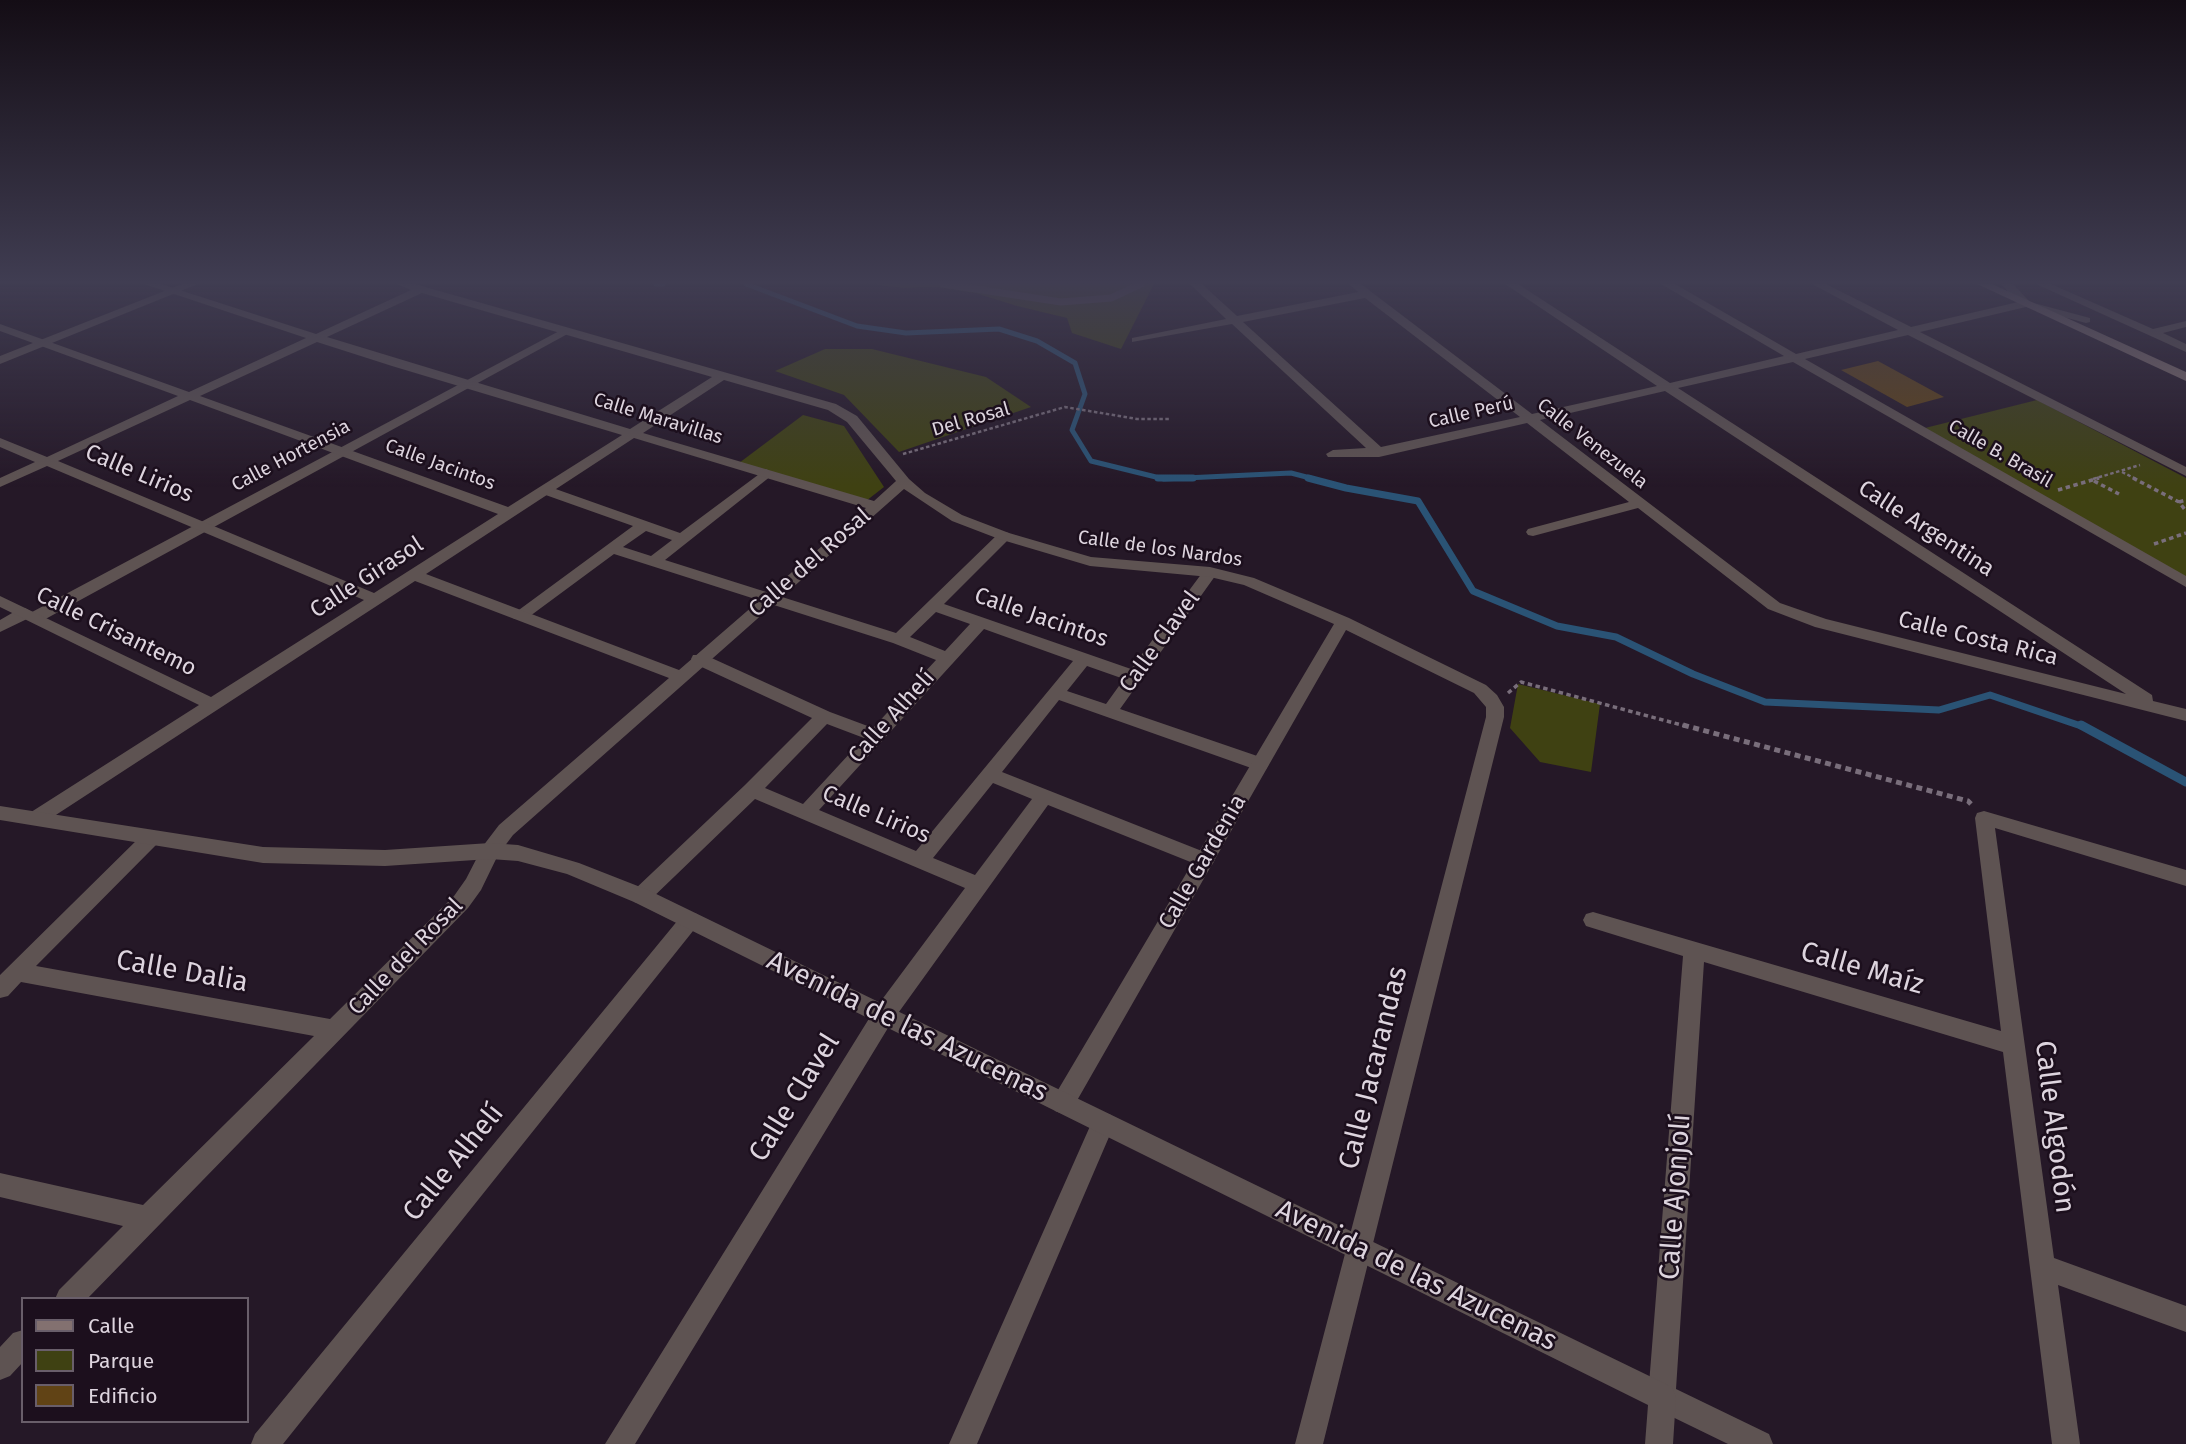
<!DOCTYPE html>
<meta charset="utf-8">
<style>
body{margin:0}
#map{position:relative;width:2186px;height:1444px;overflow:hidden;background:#251827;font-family:"Fira Sans",sans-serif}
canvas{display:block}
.legend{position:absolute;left:21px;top:1297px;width:228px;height:126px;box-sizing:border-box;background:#1c0f1d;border:2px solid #695e6a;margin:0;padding:9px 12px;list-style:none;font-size:21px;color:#ddd4de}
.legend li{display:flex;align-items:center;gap:14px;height:35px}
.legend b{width:35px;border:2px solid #695e6a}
</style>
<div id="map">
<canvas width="2186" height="1444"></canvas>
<ul class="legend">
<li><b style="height:9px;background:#837170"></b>Calle</li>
<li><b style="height:19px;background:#3f4112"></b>Parque</li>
<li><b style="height:19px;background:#614315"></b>Edificio</li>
</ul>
</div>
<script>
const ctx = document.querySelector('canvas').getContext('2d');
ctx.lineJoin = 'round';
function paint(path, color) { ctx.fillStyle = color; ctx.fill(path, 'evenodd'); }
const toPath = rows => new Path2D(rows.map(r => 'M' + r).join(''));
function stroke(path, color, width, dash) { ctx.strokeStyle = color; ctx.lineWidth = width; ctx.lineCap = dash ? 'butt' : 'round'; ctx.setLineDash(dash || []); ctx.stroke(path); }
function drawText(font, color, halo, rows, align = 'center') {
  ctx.font = font + ' "Fira Sans",sans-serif'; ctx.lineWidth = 5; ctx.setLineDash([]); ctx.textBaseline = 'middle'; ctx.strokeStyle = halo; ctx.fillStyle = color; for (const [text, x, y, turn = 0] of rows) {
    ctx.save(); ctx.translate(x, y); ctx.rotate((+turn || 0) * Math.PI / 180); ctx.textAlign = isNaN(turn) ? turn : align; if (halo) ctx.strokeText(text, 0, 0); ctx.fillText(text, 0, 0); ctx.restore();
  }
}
const green = toPath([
 [872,284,1154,284,1121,349,1072,333,1067,318,1017,306,975,293,936,287,903,288],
 [825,349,872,349,986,377,1031,407,899,452,844,395,775,371],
 [2037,400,2186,478,2186,580,1925,428],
 [803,415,844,426,884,487,866,501,739,463],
 [1518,684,1600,704,1591,772,1540,762,1510,728]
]);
const streamFar2 = toPath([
 [656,284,663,284],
 [746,284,857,326,906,333,999,329,1037,341,1075,363,1085,394,1072,430,1091,461,1164,479,1291,473,1314,479]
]);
const streamFar1 = toPath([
 [1158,478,1193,478],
 [1308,478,1346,488,1418,501,1473,591,1557,626,1616,637,1693,674,1765,702,1939,710,1990,695,2084,727]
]);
const stream = toPath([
 [2081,725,2186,782]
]);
const building = toPath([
 [1878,361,1944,397,1907,407,1841,370]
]);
const pathFar2 = toPath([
 [903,454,1065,407,1137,419,1169,419],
 [2122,472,2136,479],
 [2093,479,2140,465]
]);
const pathFar1 = toPath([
 [2133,478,2179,502,2186,511],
 [2094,481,2119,494],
 [2058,490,2099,478],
 [2179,502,2186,500],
 [2154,544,2186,533],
 [1508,693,1521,682,1689,727]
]);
const path = toPath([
 [1683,725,1968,801,1971,804]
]);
const service = toPath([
 [943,284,1061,302,1111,298,1141,284]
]);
const pedestrian = toPath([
 [182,284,198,284,0,364,0,356,182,284],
 [563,329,573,331,40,622,34,623,27,619,0,632,0,620,19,609,25,608,32,612,563,329],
 [766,469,773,473,771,476,665,560,896,633,999,533,1004,532,1009,533,1011,536,1009,539,944,604,1131,669,1205,569,1215,569,1218,572,1120,709,1266,759,1269,764,1266,769,1254,769,1059,700,1002,772,1212,855,1215,860,1212,865,1205,868,1198,865,1048,805,891,1023,883,1026,875,1023,872,1016,875,1009,965,888,755,799,648,902,641,904,634,902,631,896,634,890,745,785,812,718,693,663,691,659,693,655,705,655,830,712,873,728,936,660,893,643,614,554,526,619,514,619,512,615,633,526,540,493,540,487,550,487,680,533,766,469],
 [646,531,672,540,651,556,623,547,646,531],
 [936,612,970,624,945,651,910,637,936,612],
 [984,629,1073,661,916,851,819,810,984,629],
 [1087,666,1124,679,1106,704,1067,691,1087,666],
 [827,724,864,738,803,804,765,788,827,724],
 [993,783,1032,799,975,875,933,858,993,783]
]);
const minor = toPath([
 [144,284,161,284,316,334,411,290,397,284,415,284,836,404,857,416,909,479,925,493,962,515,1009,533,1091,557,1210,567,1254,578,1349,618,1486,685,1497,695,1504,707,1504,717,1323,1444,1295,1444,1486,717,1486,707,1474,693,1346,630,1071,1111,1063,1114,1055,1111,1051,1103,1055,1095,1334,624,1244,585,1210,577,1090,566,999,539,952,521,904,489,513,835,498,855,481,890,468,908,87,1299,55,1299,59,1290,123,1226,0,1197,0,1173,143,1205,314,1036,21,982,8,996,0,998,0,975,143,834,150,832,157,834,160,839,157,844,36,966,330,1019,454,896,466,879,483,846,499,825,669,678,415,581,42,824,28,824,26,819,28,814,199,705,0,607,0,596,211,697,364,600,47,466,0,487,0,478,35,462,0,447,0,438,47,457,178,396,0,331,0,324,189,392,306,338,144,284],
 [422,293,712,377,630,429,327,337,422,293],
 [317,342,392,366,622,435,508,507,200,396,317,342],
 [724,380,828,410,847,422,896,481,874,501,643,433,724,380],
 [190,400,498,514,374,593,58,461,190,400],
 [634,438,866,508,679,670,426,574,634,438],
 [1190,284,1202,284,1237,316,1358,292,1349,284,1361,284,1532,414,1657,386,1505,284,1518,284,1670,383,1784,356,1661,284,1675,284,1796,354,1898,330,1812,284,1826,284,1911,327,2018,302,2001,284,2013,284,2030,302,2090,318,2090,322,2086,323,2026,307,1920,332,2186,467,2186,476,1908,335,1805,359,2186,576,2186,587,1793,362,1678,388,2152,695,2153,701,2186,709,2186,721,1815,627,1768,609,1638,508,1533,536,1528,535,1526,532,1528,529,1629,502,1527,423,1379,457,1328,457,1326,454,1333,450,1366,448,1232,324,1132,342,1132,338,1226,319,1190,284],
 [1365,298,1520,417,1381,447,1243,322,1365,298],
 [1665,391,2126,694,1826,619,1780,603,1540,420,1665,391],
 [2036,284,2051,284,2153,329,2186,321,2186,327,2163,333,2186,344,2186,352,2036,284],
 [1984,811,2186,870,2186,886,1995,828,2054,1258,2186,1306,2186,1332,2058,1285,2080,1444,2052,1444,2003,1052,1704,962,1676,1389,1769,1434,1773,1444,1728,1444,1652,1407,1648,1397,1683,956,1586,926,1583,920,1586,914,1593,912,2001,1031,1975,818,1977,813,1984,811],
 [690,912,697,914,700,920,697,926,283,1444,251,1444,255,1434,683,914,690,912],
 [883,1006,891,1009,894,1016,891,1023,635,1444,605,1444,875,1009,883,1006],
 [1103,1112,1111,1115,1115,1123,977,1444,949,1444,1095,1115,1103,1112],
 [23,1330,23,1362,10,1376,0,1380,0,1347,13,1333,23,1330]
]);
const tertiary = toPath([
 [0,806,263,847,385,850,490,843,518,845,579,863,648,890,1672,1387,1676,1397,1673,1444,1645,1444,1648,1405,634,902,567,874,518,861,490,859,385,866,263,863,0,820,0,806]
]);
const secondary = toPath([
 [1977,284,1992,284,2186,372,2186,381,1977,284]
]);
const farStreetnames = [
 ["Calle Perú",1471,413,-13],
 ["Calle Maravillas",658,419,17],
 ["Del Rosal",971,420,-16],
 ["Calle Venezuela",1592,444,38],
 ["Calle B. Brasil",2000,454,30],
 ["Calle Hortensia",291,456,-28],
 ["Calle Jacintos",440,465,20],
 ["Calle de los Nardos",1160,549,8]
];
const streetNames = [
 ["Calle Lirios",139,474,23],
 ["Calle Argentina",1926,529,33],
 ["Calle del Rosal",810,563,-41],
 ["Calle Girasol",367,578,-33],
 ["Calle Jacintos",1041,618,19],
 ["Calle Crisantemo",116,632,26],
 ["Calle Costa Rica",1978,639,14],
 ["Calle Clavel",1160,642,-54],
 ["Calle Alhelí",892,717,-48],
 ["Calle Lirios",876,815,23],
 ["Calle Gardenia",1203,862,-60],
 ["Calle del Rosal",406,957,-46]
];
const nearStreetnames = [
 ["Calle Maíz",1862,969,16],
 ["Calle Dalia",182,972,10],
 ["Avenida de las Azucenas",907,1027,26],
 ["Calle Jacarandas",1374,1068,-76],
 ["Calle Clavel",795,1098,-58],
 ["Calle Algodón",2054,1127,83],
 ["Calle Alhelí",454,1163,-51],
 ["Calle Ajonjolí",1676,1197,-86],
 ["Avenida de las Azucenas",1416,1276,26]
];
paint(green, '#3f4112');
stroke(streamFar2, '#2a5375', 5);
stroke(streamFar1, '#2a5375', 7);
stroke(stream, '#2a5375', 9);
paint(building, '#614315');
stroke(pathFar2, '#796e7b', 2.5, [3.5, 2.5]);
stroke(pathFar1, '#796e7b', 3.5, [4.5, 3.5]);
stroke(path, '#796e7b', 5, [6, 4.5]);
stroke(service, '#5e5352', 7);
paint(pedestrian, '#5e5352');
paint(minor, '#5e5352');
paint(tertiary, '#5e5352');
paint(secondary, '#837170');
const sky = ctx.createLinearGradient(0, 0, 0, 487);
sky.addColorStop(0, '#140d15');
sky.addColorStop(0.58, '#403d52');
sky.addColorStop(1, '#403d5200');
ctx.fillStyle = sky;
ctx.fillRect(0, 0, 2186, 487);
drawText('19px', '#ddd4de', '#1c0f1d', farStreetnames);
drawText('23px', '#ddd4de', '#1c0f1d', streetNames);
drawText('28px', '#ddd4de', '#1c0f1d', nearStreetnames);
</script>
